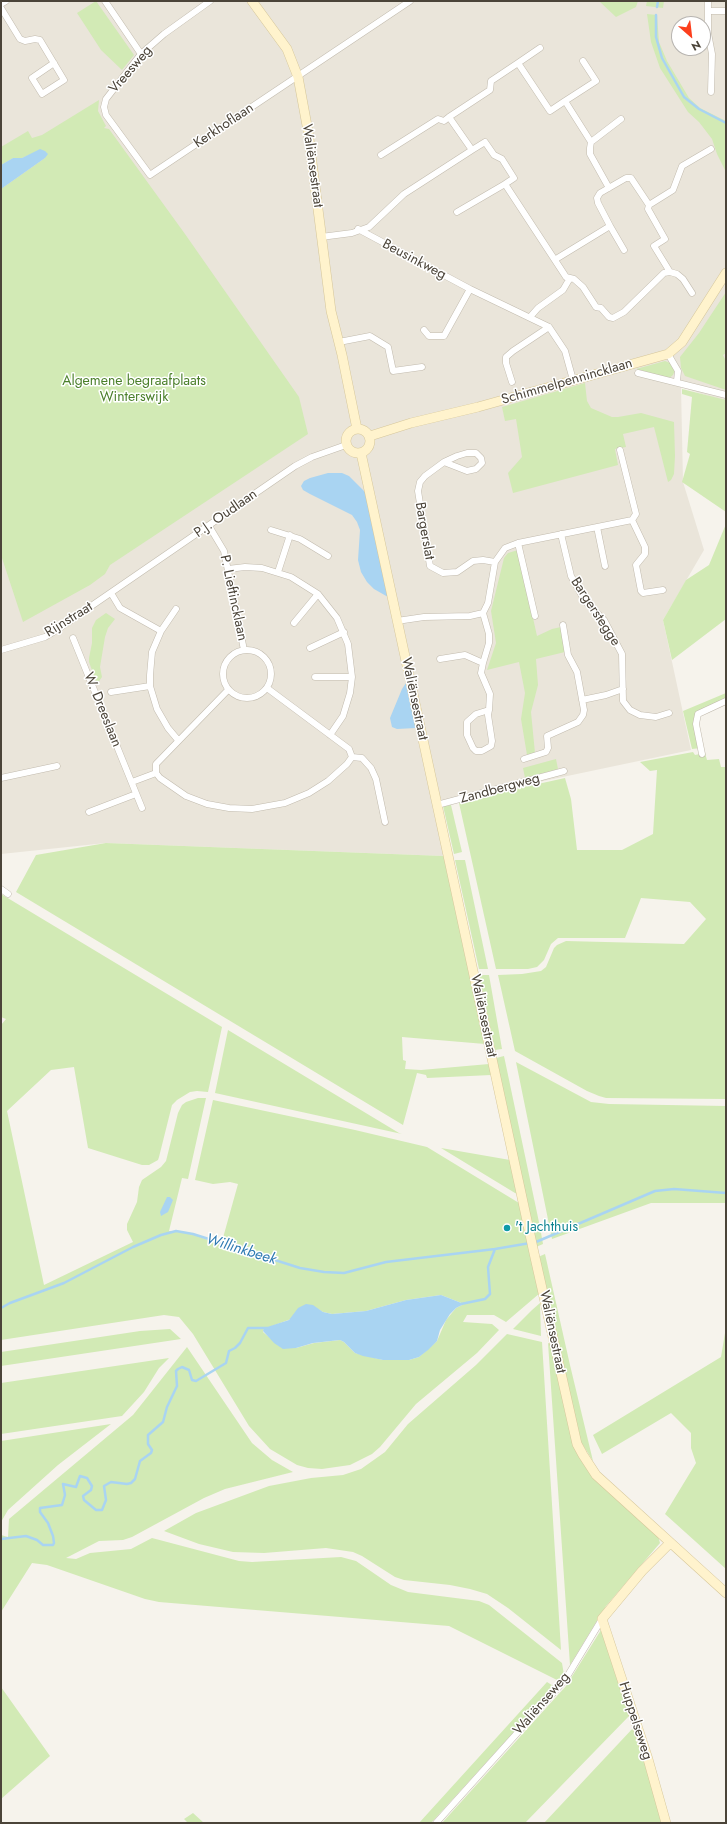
<!DOCTYPE html>
<meta charset="utf-8">
<style>
body{margin:0}
#map{position:relative;width:727px;height:1824px;overflow:hidden;background:#f6f3ec;font-family:Jost,sans-serif}
canvas{display:block}
.frame{position:absolute;inset:0;border:2px solid #4b4439;pointer-events:none}
.north{position:absolute;left:671px;top:16px;width:40px;height:40px;box-sizing:border-box;background:#fff;border:1px solid #b7b4b0;border-radius:50%;rotate:152deg;font-size:11px;font-weight:700;line-height:16px;text-align:center;color:#4b4439}
.north::after{content:'';display:block;margin:auto;width:14px;height:18px;background:#fc3f1d;clip-path:polygon(50% 0,100% 100%,50% 72%,0 100%)}
</style>
<div id="map">
<canvas width="727" height="1824"></canvas>
<div class="frame"></div>
<div class="north">N</div>
</div>
<script>
const ctx = document.querySelector('canvas').getContext('2d');
ctx.lineJoin = 'round';
function paint(path, color) { ctx.fillStyle = color; ctx.fill(path, 'evenodd'); }
const toPath = rows => new Path2D(rows.map(r => 'M' + r).join(''));
function stroke(path, color, width, dash) { ctx.strokeStyle = color; ctx.lineWidth = width; ctx.lineCap = dash ? 'butt' : 'round'; ctx.setLineDash(dash || []); ctx.stroke(path); }
function drawText(font, color, halo, rows, align = 'center') {
  ctx.font = font + ' Jost,sans-serif'; ctx.lineWidth = 3; ctx.setLineDash([]); ctx.textBaseline = 'middle'; ctx.strokeStyle = halo; ctx.fillStyle = color; for (const [text, x, y, turn = 0] of rows) {
    ctx.save(); ctx.translate(x, y); ctx.rotate((+turn || 0) * Math.PI / 180); ctx.textAlign = isNaN(turn) ? turn : align; if (halo) ctx.strokeText(text, 0, 0); ctx.fillText(text, 0, 0); ctx.restore();
  }
}
const residential = toPath([
 [1,1,726,1,726,402,681,387,683,482,704,550,663,620,691,750,434,804,444,856,106,843,1,854],
 [679,24,703,24,703,48,679,48]
]);
const green = toPath([
 [96,1,134,55,122,70,101,50,77,13],
 [599,1,638,1,636,7,616,17],
 [647,1,664,1,663,8,646,6],
 [647,14,657,15,659,42,667,61,689,98,700,108,726,121,726,172,717,154,712,139,699,122,688,112,660,68,651,42],
 [99,100,98,111,106,126,104,128,109,129,185,234,299,397,308,434,110,565,105,574,90,585,23,622,1,555,1,189,45,158,29,155,22,158,13,158,1,165,1,147,28,131,32,138,42,135],
 [726,292,726,353,723,355,726,361,726,390,685,376,681,368,680,357,699,333],
 [665,361,670,363,675,370,673,375,669,378,636,369],
 [585,383,587,401,591,408,612,417,618,417,641,413,674,422,675,456,674,474,671,480,668,482,654,427,623,434,626,447,615,449,618,465,513,493,508,473,522,457,516,419,505,421,502,407],
 [682,389,726,400,726,512,682,482,690,454,687,452,692,397,682,394],
 [726,524,726,619,672,660,663,620,686,580,709,565],
 [518,550,537,636,552,629,561,627,565,652,536,659,538,685,531,712,535,753,527,755,521,719,525,693,519,662,487,670,496,643,491,611,504,558,508,553],
 [106,613,115,619,108,628,105,637,100,667,102,677,97,684,89,662,89,658,92,643,92,628,96,620],
 [726,693,726,701,698,714,701,748,692,749,683,711],
 [693,752,695,755,705,753,707,760,719,759,721,767,726,767,726,1099,606,1098,599,1096,587,1091,515,1051,498,975,522,974,541,971,546,967,554,948,557,945,566,941,684,944,706,919,690,902,641,898,625,938,558,938,551,944,544,960,537,967,528,969,496,969,459,803,479,797,565,778,571,799,577,850,622,850,653,834,657,770,650,771,640,762],
 [556,759,558,769,525,778,523,768],
 [451,805,462,852,454,854,443,806],
 [106,843,444,856,485,1044,402,1037,403,1060,406,1061,405,1069,421,1070,489,1064,491,1075,427,1078,426,1075,417,1073,403,1125,16,892,36,855],
 [455,860,465,860,488,969,479,969],
 [1,894,222,1027,208,1092,197,1091,190,1092,177,1100,172,1105,159,1157,158,1160,149,1165,142,1165,88,1148,74,1067,51,1070,7,1111,44,1285,133,1242,127,1230,127,1224,137,1202,139,1187,142,1180,161,1167,166,1161,178,1113,182,1105,186,1102,198,1098,206,1098,188,1179,182,1178,169,1231,187,1232,221,1245,238,1184,230,1182,213,1184,195,1180,213,1100,355,1130,427,1147,519,1203,540,1293,506,1322,494,1315,467,1315,463,1322,492,1324,499,1330,477,1353,416,1404,380,1447,372,1454,350,1465,322,1469,308,1468,297,1465,270,1449,249,1426,193,1334,179,1317,164,1315,1,1340,1,1025,6,1019,1,1017],
 [441,1295,464,1304,456,1308,446,1320,437,1341,419,1357,409,1360,383,1360,355,1353,344,1342,340,1340,314,1343,296,1348,270,1338,263,1332,264,1329,318,1309,323,1312,332,1314,366,1311,406,1300],
 [479,975,489,975,502,1049,495,1050],
 [228,1030,399,1133,402,1134,215,1093],
 [504,1056,540,1227,543,1244,536,1247,496,1058],
 [516,1062,591,1102,609,1104,726,1106,726,1203,651,1203,552,1239],
 [441,1148,510,1160,517,1194,515,1193],
 [545,1254,570,1365,593,1461,581,1442,577,1430,538,1257],
 [540,1303,541,1336,513,1329,532,1310],
 [726,1327,726,1569,665,1514,696,1463,691,1448,691,1433,671,1413,602,1454,593,1435,721,1357],
 [170,1329,181,1339,1,1366,1,1352,140,1331],
 [507,1334,542,1342,561,1650,508,1608,487,1594,470,1589,450,1585,404,1580,395,1577,362,1556,353,1552,326,1548,264,1553,233,1552,199,1544,164,1531,196,1513,269,1486,311,1478,343,1475,361,1469,385,1452,408,1424,476,1365],
 [548,1343,551,1344,575,1448,658,1536,660,1543,606,1606,570,1665],
 [187,1347,252,1443,272,1460,293,1472,225,1489,204,1498,132,1537,123,1540,99,1541,66,1558,76,1559,90,1553,131,1549,152,1538,239,1561,252,1562,341,1557,356,1561,391,1585,408,1592,479,1601,489,1605,562,1663,564,1675,562,1678,559,1681,449,1626,159,1602,145,1599,47,1565,32,1563,1,1612,1,1535,8,1537,9,1519,133,1415],
 [169,1358,159,1368,144,1392,122,1416,1,1434,1,1383],
 [111,1424,58,1465,8,1510,1,1522,1,1441],
 [601,1630,630,1715,525,1823,442,1823,566,1686],
 [547,1682,555,1687,554,1688,431,1823,419,1823],
 [1,1687,50,1756,1,1799],
 [634,1727,664,1823,544,1823],
 [193,1813,204,1823,188,1823,184,1819]
]);
const water = toPath([
 [40,149,45,151,48,154,45,158,1,189,1,165,13,158,22,158],
 [328,473,342,473,349,476,365,492,388,597,374,589,367,582,361,572,358,560,360,530,357,522,352,515,310,494,303,490,301,486,304,481,310,478],
 [406,683,416,728,397,729,392,727,390,718,402,689],
 [167,1197,170,1197,173,1200,168,1212,161,1216,160,1212],
 [441,1295,464,1304,456,1308,450,1314,440,1330,437,1341,428,1350,419,1357,409,1360,383,1360,363,1356,355,1353,344,1342,340,1340,313,1343,296,1348,283,1349,274,1343,263,1331,264,1328,289,1320,298,1308,306,1304,313,1305,323,1312,332,1314,366,1311,406,1300]
]);
const stream = toPath([
 [657,7,658,1],
 [656,15,656,37,662,58,684,97,699,109,726,123],
 [461,1304,485,1299,490,1294,488,1267,495,1249,536,1242,655,1191,674,1189,726,1193],
 [1,1308,10,1303,64,1283,133,1247,161,1235,176,1231,193,1234,300,1268,324,1272,344,1273,386,1262,495,1249],
 [1,1539,26,1536,37,1540,43,1545,53,1545,54,1543,53,1536,48,1523,40,1512,40,1508,62,1505,65,1495,63,1484,76,1487,80,1476,87,1478,92,1486,91,1490,83,1496,84,1500,96,1510,102,1510,106,1500,104,1486,111,1482,127,1484,131,1483,135,1479,140,1461,151,1453,152,1450,148,1444,148,1435,163,1422,167,1407,177,1386,176,1371,178,1369,182,1367,189,1370,192,1380,196,1381,226,1363,229,1351,235,1348,240,1343,248,1328,267,1328]
]);
const street = toPath([
 [105,1,141,54],
 [210,1,164,34,141,54,106,99,104,107,106,115,150,175,410,1],
 [1,4,6,1],
 [1,8,20,39,25,41,35,39,40,40,64,80,42,94,32,78,54,63],
 [708,11,708,1],
 [518,63,540,48],
 [711,92,712,54,708,33,708,11,726,11],
 [565,101,596,81,583,61],
 [591,142,621,119],
 [472,150,485,142,494,155,502,159,514,178,505,184,566,277,570,278,563,290,538,308,530,317],
 [381,155,438,119,444,121,449,117],
 [457,212,505,184],
 [610,226,624,250],
 [358,229,470,289,549,327,565,351,573,380],
 [321,237,352,233,369,227,404,194,472,150,449,117,490,90,491,81,518,63,550,111,565,101,591,142,590,148,590,154,609,188],
 [556,259,610,226,598,203,597,198,600,193,626,178,631,178,649,205,673,190,682,166,711,149],
 [670,272,677,274,683,279,692,293],
 [570,278,574,279,583,287,596,307,601,308,609,317,613,318,624,312,664,273,670,272,654,246,665,239,648,209,649,205],
 [424,330,429,336,444,336,470,289],
 [339,342,370,336,388,347,393,371,422,367],
 [668,354,678,371,677,381],
 [638,373,726,395],
 [512,382,506,363,506,357,513,351,549,327],
 [444,462,467,471,476,469,482,463,481,458,476,453,467,453,457,456,444,462,425,476,420,482,418,491,430,566,443,573,457,572,473,561,483,560,495,562],
 [632,520,645,547,645,554,636,565,641,591,643,593,663,590],
 [209,526,224,551,244,650],
 [597,527,605,566],
 [271,530,300,539,328,556],
 [561,534,571,576,585,601,604,620,622,654,623,701,630,710,640,715,656,717,669,713],
 [518,543,535,616],
 [228,569,245,567,262,568,291,577,318,594,337,618,348,644,352,677,350,693,343,716,330,735],
 [278,572,290,535],
 [111,593,120,608,161,631,152,652,150,675,150,686,157,709,168,728,178,740],
 [397,621,424,617,470,616,483,613,488,603,495,562,505,548,518,543,632,520,636,514,620,450],
 [294,623,318,594],
 [161,631,176,609],
 [73,638,142,808],
 [310,648,344,632],
 '223 674a24 24 0 1 1 48 0a24 24 0 1 1-48 0Z',
 [1,650,45,637,55,631,295,466,312,457,346,445],
 [440,659,465,655,483,663,489,643,489,634,483,613],
 [483,663,481,673,490,694,489,710,488,715,492,741,491,746,482,751,476,751,473,748,467,735,467,722,476,714,489,710],
 [315,677,352,677],
 [111,692,150,686],
 [582,700,606,695,623,689],
 [702,754,696,724,698,714,726,701],
 [352,757,362,758,371,768,376,779,385,822],
 [524,759,546,752,548,748,547,736,578,722,583,715,584,710,577,672,568,655,563,625],
 [156,773,156,764,228,690],
 [1,778,57,766],
 [132,782,156,773,160,778,186,796,207,804,229,808,252,809,285,803,309,793,328,781,347,764,352,757,349,749,267,688],
 [437,805,564,771],
 [89,812,136,794],
 [1,889,8,894],
 [436,1823,565,1680,602,1619]
]);
const secondary = toPath([
 [252,1,287,49,298,77,308,131,331,311,342,355,357,429],
 '346 441a12 12 0 1 1 24 0a12 12 0 1 1-24 0Z',
 [370,436,411,423,478,407,668,354,682,342,726,273],
 [361,453,534,1253,577,1444,583,1455,596,1475,726,1593],
 [666,1823,648,1759,602,1619,642,1571,670,1543]
]);
const markers = [
 [507,1228,4,"#0f9aa8"]
];
const streetNames = [
 ["Vreesweg",131,70,-49],
 ["Kerkhoflaan",224,126,-34],
 ["Waliënsestraat",312,166,82],
 ["Beusinkweg",414,260,28],
 ["Schimmelpennincklaan",567,382,-16],
 ["P.J. Oudlaan",226,514,-35],
 ["Bargerslat",424,531,80],
 ["P. Lieftincklaan",233,598,78],
 ["Bargerstegge",595,612,57],
 ["Rijnstraat",69,620,-32],
 ["Waliënsestraat",414,699,78],
 ["W. Dreeslaan",102,710,68],
 ["Zandbergweg",500,789,-15],
 ["Waliënsestraat",483,1016,78],
 ["Waliënsestraat",552,1332,78],
 ["Waliënseweg",542,1704,-49],
 ["Huppelseweg",635,1721,72]
];
const parkNames = [
 ["Algemene begraafplaats",134,382],
 ["Winterswijk",134,398]
];
const cultureNames = [
 ["'t Jachthuis",515,1228]
];
const waterNames = [
 ["Willinkbeek",241,1250,17]
];
paint(residential, '#eae5da');
paint(green, '#d2eab5');
paint(water, '#a9d4f2');
stroke(stream, '#a9d4f2', 2.5);
stroke(street, '#c2bbae', 7);
stroke(secondary, '#d6c79b', 10);
stroke(street, '#fff', 6);
stroke(secondary, '#fff3cd', 9);
for (const [x, y, r, color] of markers) { const dot = new Path2D(); dot.arc(x, y, r, 0, 2 * Math.PI); ctx.fillStyle = color; ctx.fill(dot); stroke(dot, '#fff', 1.5); }
drawText('14px', '#4b4439', '#fff', streetNames);
drawText('14px', '#4a7f2a', '#fff', parkNames);
drawText('14px', '#0d838f', '#fff', cultureNames, 'left');
drawText('italic 15px', '#2e7ab2', '#fff', waterNames);
</script>
